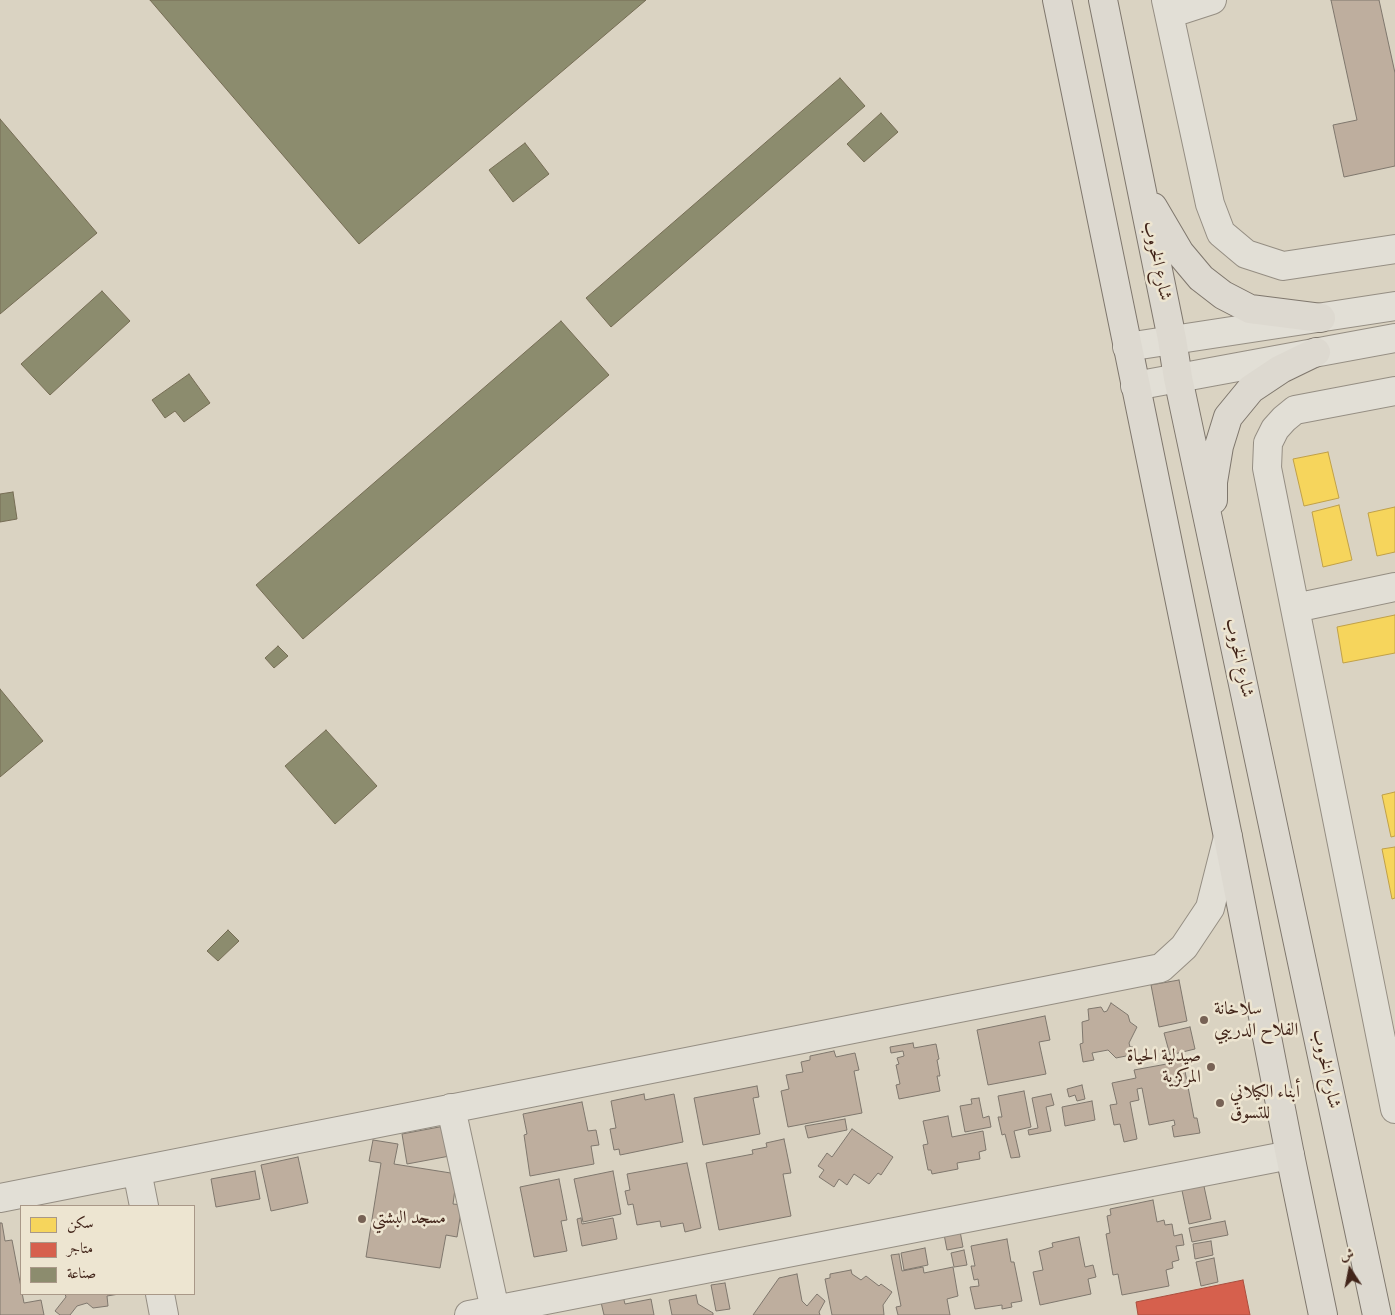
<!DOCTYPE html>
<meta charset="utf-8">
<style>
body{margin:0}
#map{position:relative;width:1395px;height:1315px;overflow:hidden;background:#dad3c2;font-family:"IM FELL English",Amiri,serif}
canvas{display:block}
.legend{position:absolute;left:20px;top:1205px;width:175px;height:90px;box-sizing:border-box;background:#ede5d1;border:1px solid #a99888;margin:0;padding:6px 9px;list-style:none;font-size:15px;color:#42251a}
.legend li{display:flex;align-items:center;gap:10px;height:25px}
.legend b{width:25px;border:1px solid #a99888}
.north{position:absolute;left:1325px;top:1245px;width:50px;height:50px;-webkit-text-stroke:4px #ede5d1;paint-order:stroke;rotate:349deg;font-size:14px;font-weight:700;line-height:20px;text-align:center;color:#42251a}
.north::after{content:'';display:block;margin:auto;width:18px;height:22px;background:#42251a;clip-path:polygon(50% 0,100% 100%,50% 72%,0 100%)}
</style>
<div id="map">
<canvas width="1395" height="1315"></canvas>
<ul class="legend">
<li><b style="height:14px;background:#f6d55c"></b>سكن</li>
<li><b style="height:14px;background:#d6604d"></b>متاجر</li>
<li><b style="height:14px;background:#8c8c6e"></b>صناعة</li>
</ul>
<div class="north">ش</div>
</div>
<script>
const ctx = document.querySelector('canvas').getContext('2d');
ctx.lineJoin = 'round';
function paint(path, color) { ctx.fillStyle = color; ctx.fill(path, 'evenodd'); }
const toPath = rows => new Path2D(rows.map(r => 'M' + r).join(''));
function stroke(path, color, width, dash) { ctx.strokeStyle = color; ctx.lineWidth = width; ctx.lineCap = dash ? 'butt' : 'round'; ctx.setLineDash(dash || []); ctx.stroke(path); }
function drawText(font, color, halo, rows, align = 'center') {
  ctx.font = font + ' "IM FELL English",Amiri,serif'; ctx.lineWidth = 5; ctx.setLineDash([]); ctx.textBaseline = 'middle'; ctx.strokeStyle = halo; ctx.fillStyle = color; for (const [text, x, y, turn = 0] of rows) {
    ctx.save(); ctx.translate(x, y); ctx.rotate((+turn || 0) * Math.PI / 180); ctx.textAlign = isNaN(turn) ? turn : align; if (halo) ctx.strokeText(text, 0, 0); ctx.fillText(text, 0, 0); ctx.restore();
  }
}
const homes = toPath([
 [1328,452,1339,498,1304,506,1293,459,1328,452],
 [1339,505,1352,560,1323,567,1312,512,1339,505],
 [1395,507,1395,552,1377,556,1368,513,1395,507],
 [1395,615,1395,653,1343,663,1337,627,1395,615],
 [1395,792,1395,836,1391,837,1382,795,1395,792],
 [1395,847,1395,898,1392,899,1382,849,1395,847]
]);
const shops = toPath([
 [1243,1280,1250,1315,1138,1315,1136,1302,1243,1280]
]);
const industry = toPath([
 [150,0,646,0,359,244,150,0],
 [840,78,865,106,611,327,586,298,840,78],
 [881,113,898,132,864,162,847,144,881,113],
 [0,119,97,233,0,314,0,119],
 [525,143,549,174,513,202,489,170,525,143],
 [102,291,130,321,50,395,21,364,102,291],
 [561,321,609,375,303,639,256,585,561,321],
 [189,374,210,403,184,422,175,411,165,418,152,400,189,374],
 [13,492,17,519,0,522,0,494,13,492],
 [278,646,288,656,274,668,265,658,278,646],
 [0,689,43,741,0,777,0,689],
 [326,730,377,786,335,824,285,766,326,730],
 [228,930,239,941,218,961,207,951,228,930]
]);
const building = toPath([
 [1331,0,1379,0,1395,73,1395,166,1344,177,1333,125,1357,120,1331,0],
 [1179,980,1187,1021,1159,1027,1151,985,1179,980],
 [1111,1003,1128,1015,1130,1022,1137,1027,1129,1043,1130,1047,1133,1047,1134,1050,1130,1051,1131,1055,1116,1058,1108,1050,1092,1053,1094,1060,1083,1062,1080,1044,1083,1043,1082,1022,1089,1020,1088,1009,1101,1007,1104,1012,1107,1011,1111,1003],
 [1045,1016,1050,1040,1039,1042,1046,1074,988,1085,977,1030,1045,1016],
 [1190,1027,1195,1049,1170,1055,1164,1033,1190,1027],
 [913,1043,914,1048,936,1044,939,1059,937,1060,940,1076,937,1076,940,1091,899,1099,896,1085,900,1084,896,1065,899,1064,897,1058,904,1056,903,1051,891,1053,890,1047,913,1043],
 [834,1051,836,1057,855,1053,859,1070,854,1071,862,1113,788,1127,781,1091,789,1089,786,1075,803,1072,801,1062,810,1060,810,1056,834,1051],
 [1183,1061,1194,1118,1197,1118,1200,1133,1174,1137,1172,1126,1175,1125,1174,1120,1149,1125,1142,1088,1137,1089,1139,1100,1130,1102,1137,1139,1124,1142,1120,1124,1114,1125,1110,1105,1117,1104,1112,1083,1136,1078,1134,1070,1183,1061],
 [1082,1085,1085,1099,1077,1101,1075,1095,1069,1097,1067,1089,1082,1085],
 [757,1086,759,1097,753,1098,760,1134,703,1145,694,1098,757,1086],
 [1024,1091,1031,1127,1014,1131,1020,1157,1011,1158,1005,1134,1002,1135,998,1117,1002,1117,998,1096,1024,1091],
 [644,1094,645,1100,674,1094,683,1142,620,1155,619,1149,614,1150,610,1129,616,1128,611,1101,644,1094],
 [1051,1094,1054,1105,1046,1107,1051,1131,1029,1135,1028,1130,1038,1128,1032,1098,1051,1094],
 [979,1098,983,1118,989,1116,991,1127,965,1132,960,1106,972,1104,971,1099,979,1098],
 [1092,1101,1095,1120,1065,1126,1062,1107,1092,1101],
 [582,1102,588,1131,596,1130,599,1145,591,1146,594,1164,530,1176,524,1135,527,1134,523,1114,582,1102],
 [948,1116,952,1137,983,1131,986,1150,979,1152,980,1159,957,1163,958,1169,932,1174,931,1170,928,1170,923,1145,928,1144,923,1121,948,1116],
 [845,1119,847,1130,808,1138,805,1126,845,1119],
 [450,1125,455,1155,407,1164,402,1134,450,1125],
 [852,1129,893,1157,881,1175,878,1173,869,1184,854,1174,847,1185,839,1179,834,1187,819,1177,824,1170,818,1166,827,1153,832,1157,852,1129],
 [784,1139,791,1173,783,1174,791,1216,719,1230,706,1163,753,1154,752,1150,767,1147,766,1143,784,1139],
 [373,1140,398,1144,394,1164,457,1174,453,1204,462,1205,457,1237,446,1235,440,1268,366,1257,381,1163,369,1161,373,1140],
 [298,1157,308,1203,271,1211,261,1165,298,1157],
 [687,1163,701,1228,685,1232,683,1223,661,1227,660,1221,637,1225,633,1204,628,1205,625,1191,630,1190,627,1174,687,1163],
 [255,1171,260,1199,216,1207,211,1179,255,1171],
 [613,1171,621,1214,583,1222,574,1179,613,1171],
 [1202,1177,1211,1219,1189,1224,1180,1181,1202,1177],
 [559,1179,567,1220,561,1221,567,1251,534,1257,520,1187,559,1179],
 [1153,1200,1157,1222,1164,1220,1165,1225,1172,1224,1174,1236,1182,1234,1184,1245,1176,1246,1179,1260,1172,1262,1173,1268,1166,1270,1169,1286,1122,1295,1118,1274,1113,1275,1106,1234,1110,1233,1107,1216,1111,1215,1110,1209,1153,1200],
 [581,1218,582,1224,613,1218,617,1239,582,1246,577,1219,581,1218],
 [1225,1221,1228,1235,1192,1242,1189,1228,1225,1221],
 [0,1223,2,1223,5,1241,12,1240,24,1303,41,1300,44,1315,0,1315,0,1223],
 [959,1226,963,1247,947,1250,943,1229,959,1226],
 [1079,1237,1085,1267,1093,1265,1096,1277,1088,1279,1091,1294,1040,1305,1033,1272,1043,1270,1039,1251,1053,1247,1052,1243,1079,1237],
 [1007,1239,1011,1262,1014,1262,1022,1301,1011,1303,1012,1307,1002,1309,1002,1305,975,1309,970,1287,979,1286,978,1279,974,1280,971,1266,975,1266,971,1246,1007,1239],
 [1211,1241,1213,1255,1195,1259,1193,1244,1211,1241],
 [925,1248,928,1265,904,1270,901,1253,925,1248],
 [964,1250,967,1265,954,1267,951,1253,964,1250],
 [899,1254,902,1271,923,1267,924,1273,953,1267,958,1296,947,1299,950,1315,898,1315,896,1307,901,1306,891,1255,899,1254],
 [1214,1258,1218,1282,1201,1286,1196,1262,1214,1258],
 [851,1270,852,1274,861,1280,866,1276,879,1286,881,1284,892,1292,883,1305,884,1315,832,1315,825,1279,830,1278,830,1274,851,1270],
 [797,1274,802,1301,807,1306,817,1294,825,1301,819,1312,820,1315,753,1315,779,1278,797,1274],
 [725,1283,730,1309,716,1311,711,1285,725,1283],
 [65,1294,119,1294,107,1296,108,1306,93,1308,87,1303,77,1306,70,1315,60,1315,55,1311,66,1297,65,1294],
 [696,1295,698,1304,713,1313,713,1315,672,1315,669,1300,696,1295],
 [623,1296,625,1304,651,1299,654,1315,604,1315,600,1298,623,1296]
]);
const minor = toPath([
 [1166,0,1210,204,1221,233,1246,254,1283,266,1395,249],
 [1169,14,1212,0],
 [1127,347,1395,306],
 [1135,386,1395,338],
 [1395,391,1295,410,1284,419,1275,429,1268,443,1267,468,1395,1109],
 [1295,608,1395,587],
 [451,1108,495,1310],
 [137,1171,144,1206],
 [0,1198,1161,968,1184,947,1210,908,1228,837],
 [160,1294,164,1315],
 [469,1315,1290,1155]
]);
const major = toPath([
 [1057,0,1228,837,1290,1155,1323,1315],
 [1103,0,1172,339,1178,378,1377,1315],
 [1153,207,1180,253,1201,278,1223,295,1250,309,1321,318],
 [1213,500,1213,482,1219,446,1228,417,1251,389,1281,369,1316,352]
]);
const markers = [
 [1204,1020,5,"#776255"],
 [1211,1067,5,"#776255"],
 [1220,1103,5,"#776255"],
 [362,1219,5,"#776255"]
];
const streetNames = [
 ["شارع الخروب",1156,261,78],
 ["شارع الخروب",1238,658,78],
 ["شارع الخروب",1325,1069,78]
];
const poiNames = [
 ["سلاخانة",1214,1010],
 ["الفلاح الدريبي",1214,1031],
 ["صيدلية الحياة",1201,1057,"right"],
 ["المركزية",1201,1078,"right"],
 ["أبناء الكيلاني",1230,1093],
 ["للتسوق",1230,1114],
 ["مسجد البشتي",372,1219]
];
paint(homes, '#f6d55c');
stroke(homes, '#c0a048', 1);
paint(shops, '#d6604d');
stroke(shops, '#aa4e3e', 1);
paint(industry, '#8c8c6e');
stroke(industry, '#766d55', 1);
paint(building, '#beae9e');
stroke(building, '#7f776d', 1);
stroke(minor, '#958e83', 30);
stroke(major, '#7f776d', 30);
stroke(minor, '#e2dfd6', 28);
stroke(major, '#ddd9d0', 28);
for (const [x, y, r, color] of markers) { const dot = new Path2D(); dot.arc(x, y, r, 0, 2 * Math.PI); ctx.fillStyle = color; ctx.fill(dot); stroke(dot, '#ede5d1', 2); }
drawText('18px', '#42251a', '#ede5d1', streetNames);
drawText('18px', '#42251a', '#ede5d1', poiNames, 'left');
</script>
